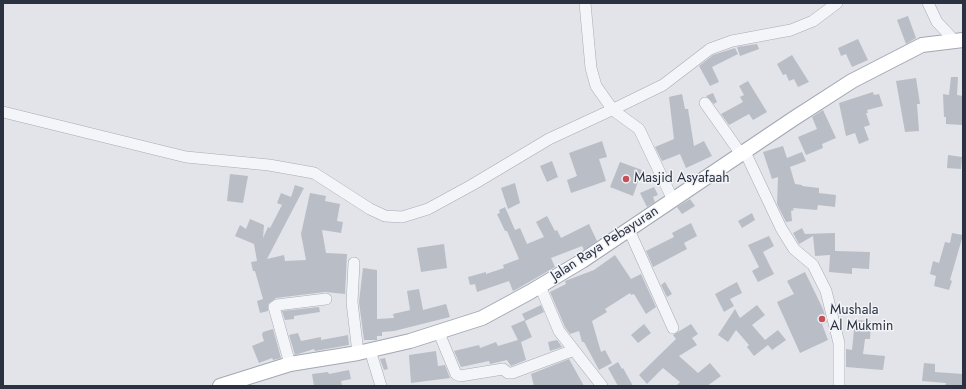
<!DOCTYPE html>
<style>
body{margin:0}
#map{position:relative;width:966px;height:389px;overflow:hidden;background:#e2e4e9;font-family:Jost,sans-serif}
canvas{display:block}
.frame{position:absolute;inset:0;border:4px solid #2b3140;pointer-events:none}
</style>
<div id="map">
<canvas width="966" height="389"></canvas>
<div class="frame"></div>
</div>
<script>
const ctx = document.querySelector('canvas').getContext('2d');
ctx.lineJoin = 'round';
function paint(path, color) { ctx.fillStyle = color; ctx.fill(path, 'evenodd'); }
const toPath = rows => new Path2D(rows.map(r => 'M' + r).join(''));
function stroke(path, color, width, dash) { ctx.strokeStyle = color; ctx.lineWidth = width; ctx.lineCap = dash ? 'butt' : 'round'; ctx.setLineDash(dash || []); ctx.stroke(path); }
function drawText(font, color, halo, rows, align = 'center') {
  ctx.font = font + ' Jost,sans-serif'; ctx.lineWidth = 3; ctx.setLineDash([]); ctx.textBaseline = 'middle'; ctx.strokeStyle = halo; ctx.fillStyle = color; for (const [text, x, y, turn = 0] of rows) {
    ctx.save(); ctx.translate(x, y); ctx.rotate((+turn || 0) * Math.PI / 180); ctx.textAlign = isNaN(turn) ? turn : align; if (halo) ctx.strokeText(text, 0, 0); ctx.fillText(text, 0, 0); ctx.restore();
  }
}
const building = toPath([
 [908,16,916,38,906,44,897,20],
 [858,39,868,60,852,67,846,54,841,56,838,48],
 [757,44,759,49,740,56,737,47],
 [735,48,738,54,712,67,719,82,710,86,699,66,713,55],
 [792,55,809,82,798,87,794,79,789,81,786,74,783,75,777,64],
 [951,77,958,77,957,95,963,96,962,125,946,124,946,117,944,117,943,94,949,95],
 [916,78,920,104,917,104,919,131,905,132,896,81],
 [748,81,767,112,753,120,749,114,729,125,721,114,743,102,740,97,744,95,739,86],
 [873,92,874,95,879,94,883,106,867,110,868,113,866,113,870,125,864,127,869,140,859,144,855,133,846,136,839,103],
 [713,93,717,102,714,104,706,96],
 [682,94,685,109,688,109,694,146,704,141,712,156,686,168,680,154,662,161,655,147,674,139,669,97],
 [823,110,836,138,822,144,823,148,806,155,798,137,817,129,812,117],
 [602,141,607,157,599,159,606,181,571,193,567,180,577,176,569,153],
 [783,146,787,158,802,152,806,161,790,167,795,184,802,185,802,186,819,188,819,193,836,195,835,207,818,205,817,210,793,208,794,210,791,211,792,221,786,222,777,204,778,177,772,179,763,152],
 [948,155,962,157,961,169,947,168],
 [552,161,558,177,547,182,540,166],
 [620,162,642,170,633,196,610,187],
 [230,174,248,176,243,203,227,201],
 [515,183,520,203,508,209,501,188],
 [295,185,304,188,267,259,284,255,285,261,306,260,301,234,310,193,326,196,325,201,340,204,337,221,343,222,341,233,322,230,326,253,347,254,345,294,325,292,276,298,268,304,268,311,260,313,257,301,263,299,255,271,253,271,251,262,257,261,254,244,235,236,240,225,246,229,250,219,264,225,263,238,268,227,270,228,282,205,277,203,281,193,291,197],
 [654,187,658,195,653,197,655,202,647,207,640,193],
 [690,199,695,206,682,214,677,207],
 [505,207,515,230,520,228,527,244,544,237,536,222,547,216,555,231,557,230,561,238,589,224,597,241,584,250,582,246,551,258,555,267,517,289,513,291,509,281,477,292,475,284,470,285,468,277,486,272,486,274,504,268,503,265,519,259,507,231,505,231,497,214,500,213,499,210],
 [752,213,755,220,742,228,738,221],
 [691,223,697,236,684,243,687,249,653,267,646,251,674,237,672,233],
 [802,228,805,234,835,233,835,251,870,252,869,269,852,268,852,274,829,272,830,255,815,256,813,236,799,244,793,233],
 [952,233,963,235,950,280,952,281,949,290,934,286,936,276,930,274,933,261,939,263,945,242,950,243],
 [769,236,774,246,763,252,774,274,758,282,752,271,759,267,748,245],
 [444,244,447,268,421,272,417,248],
 [615,255,631,279,641,274,656,307,646,314,634,294,631,295,630,293,605,309,607,312,592,321,601,352,605,350,612,363,599,370,584,342,582,342,579,331,570,334,565,327,550,292,566,284,565,281,594,270],
 [363,268,377,270,377,319,394,318,393,314,410,310,407,291,419,289,423,310,446,304,450,317,394,331,382,332,382,336,377,336,377,340,364,340,359,302],
 [805,272,823,309,827,322,822,324,828,340,800,353,777,302,794,294,787,281],
 [665,282,672,294,667,297,661,285],
 [737,282,742,293,730,299,734,306,724,312,715,294],
 [541,305,544,312,525,321,532,337,521,342,526,360,511,366,507,360,490,364,489,361,461,367,454,351,479,345,480,348,496,342,498,346,518,340,511,326,525,320,522,314],
 [757,305,765,315,752,325,765,340,778,330,786,340,772,350,768,345,754,356,747,347,749,345,736,330,728,342,718,335,735,309,740,318],
 [319,307,320,312,294,316,294,319,285,320,282,311],
 [855,320,871,321,870,339,865,339,863,354,885,356,883,370,846,367,846,349,852,350],
 [644,324,651,333,638,343,631,335],
 [691,324,698,334,692,338,697,345,679,356,698,373,710,363,721,376,707,386,676,386,680,382,663,368,647,384,639,375,676,339,673,335],
 [273,329,281,358,273,360,272,358,259,363,252,346,264,341,262,335,263,332],
 [298,333,301,341,321,337,321,340,348,335,349,345,315,351,314,349,295,355,289,335],
 [557,340,562,347,550,351,548,342],
 [436,351,438,366,445,365,450,378,411,383,409,355],
 [385,358,388,369,384,370,380,359],
 [569,359,584,386,534,386,531,374],
 [618,362,622,369,623,368,633,386,618,386,608,368],
 [924,363,935,364,935,372,963,374,962,386,945,386,946,383,922,381],
 [349,370,351,379,341,381,342,386,314,386,312,374,328,372,329,374]
]);
const minor = toPath([
 [585,3,591,68,596,86,613,110,639,129,673,200],
 [928,3,937,22,954,40],
 [705,103,741,154],
 [3,112,186,157,269,165,314,173,370,209,385,216,402,217,428,209,472,185,549,139,620,106,663,85,710,49,732,41,791,30,813,21,837,3],
 [745,152,781,228,794,249,813,265,826,291,839,343,839,386],
 [629,230,673,328],
 [354,263,352,302,358,353],
 [540,286,559,331,602,386],
 [439,333,456,374,460,376,503,369,508,373,512,373,574,350],
 [370,350,381,386],
 [290,364,274,307,277,305,326,299]
]);
const major = toPath([
 [220,386,290,364,358,353,410,341,482,318,530,292,582,261,793,119,852,81,922,45,963,40]
]);
const markers = [
 [626,179,4,"#c64f58"],
 [822,319,4,"#c64f58"]
];
const poiNames = [
 ["Masjid Asyafaah",634,179],
 ["Mushala",830,311],
 ["Al Mukmin",830,327]
];
const streetNames = [
 ["Jalan Raya Pebayuran",605,244,-33]
];
paint(building, '#b9bdc6');
stroke(minor, '#a7abb3', 12);
stroke(major, '#a2a8b4', 16);
stroke(minor, '#f4f5f8', 11);
stroke(major, '#fff', 14);
for (const [x, y, r, color] of markers) { const dot = new Path2D(); dot.arc(x, y, r, 0, 2 * Math.PI); ctx.fillStyle = color; ctx.fill(dot); stroke(dot, '#f1f3f7', 1.5); }
drawText('14px', '#2b3140', '#f1f3f7', poiNames, 'left');
drawText('14px', '#2b3140', '#f1f3f7', streetNames);
</script>
